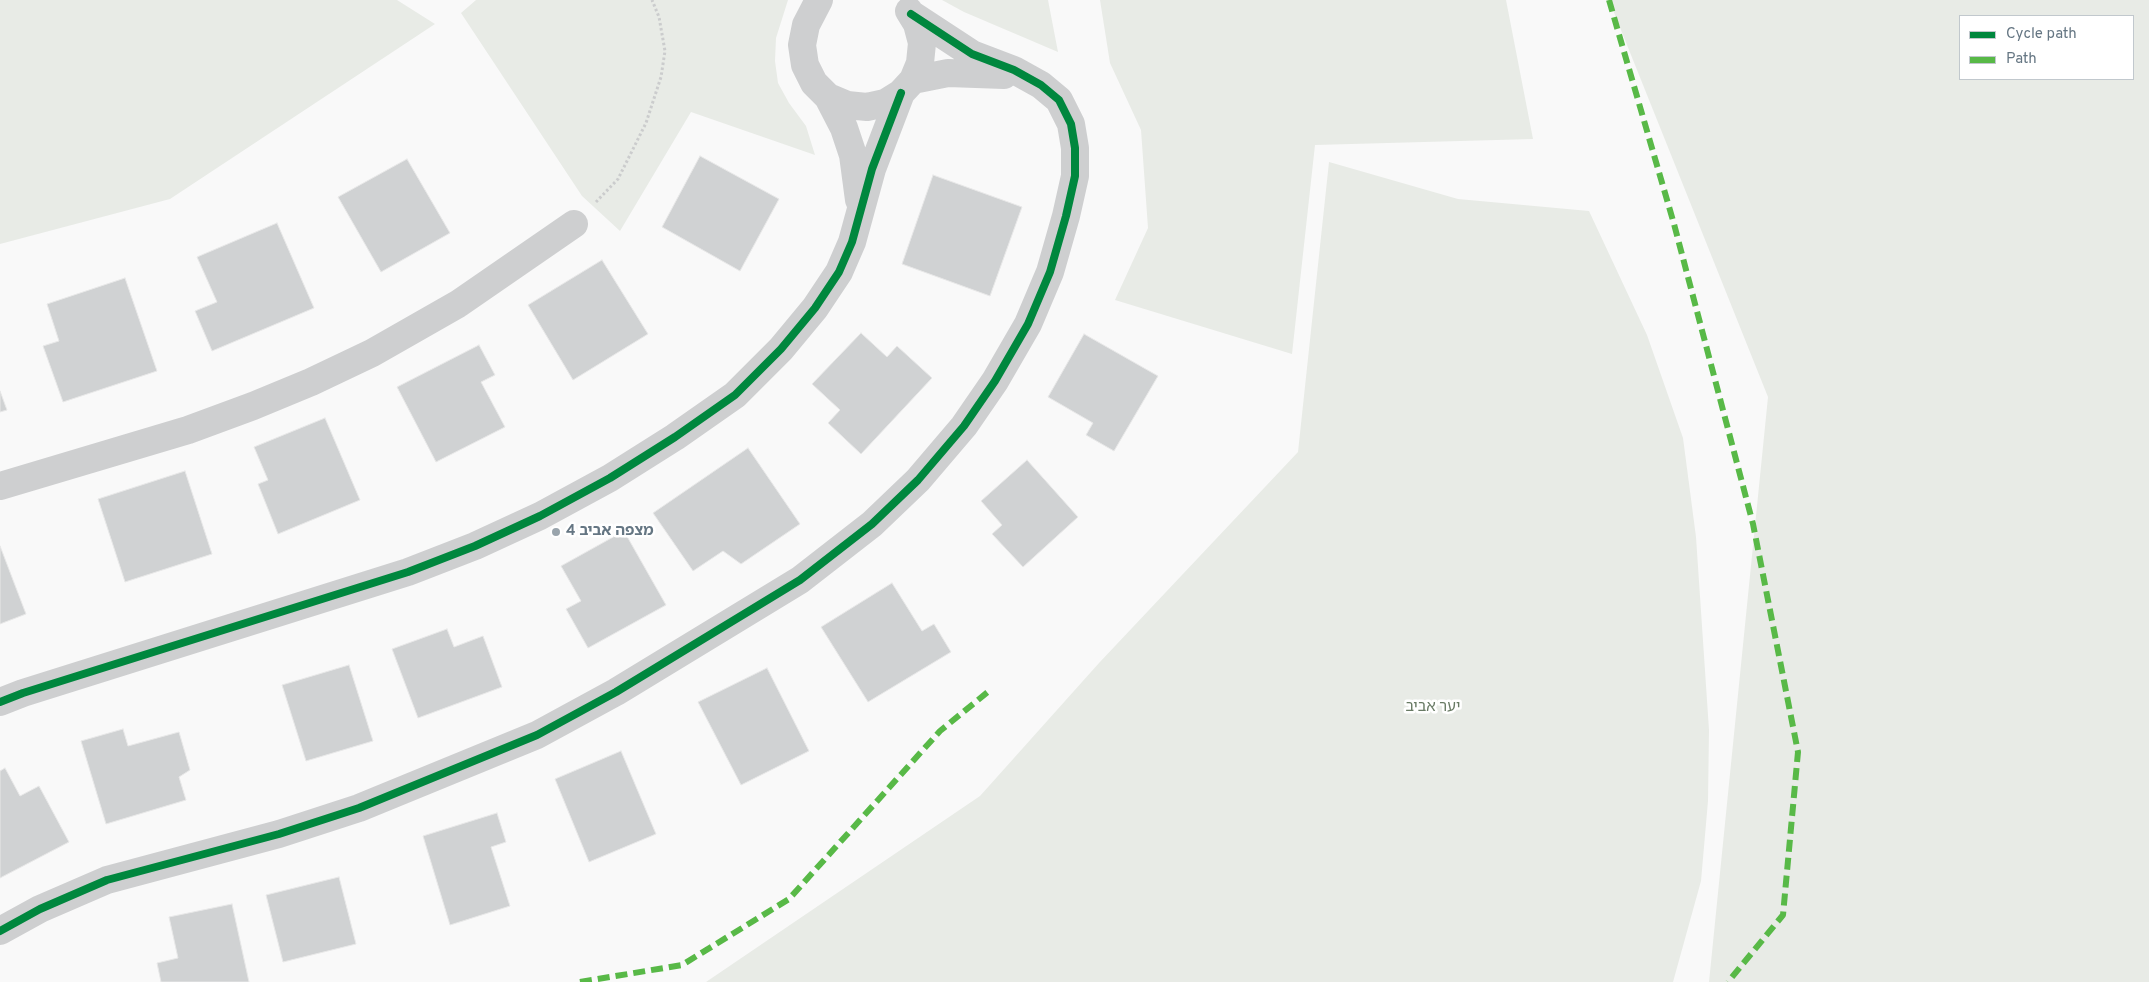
<!DOCTYPE html>
<meta charset="utf-8">
<style>
body{margin:0}
#map{position:relative;width:2149px;height:982px;overflow:hidden;background:#f9f9f9;font-family:Overpass,sans-serif}
canvas{display:block}
.legend{position:absolute;left:1959px;top:15px;width:175px;height:65px;box-sizing:border-box;background:#fff;border:1px solid #c1c8cd;margin:0;padding:6px 9px;list-style:none;font-size:15px;color:#657683}
.legend li{display:flex;align-items:center;gap:10px;height:25px}
.legend b{width:25px;border:1px solid #c1c8cd}
</style>
<div id="map">
<canvas width="2149" height="982"></canvas>
<ul class="legend">
<li><b style="height:6px;background:#00873e"></b>Cycle path</li>
<li><b style="height:6px;background:#58b947"></b>Path</li>
</ul>
</div>
<script>
const ctx = document.querySelector('canvas').getContext('2d');
ctx.lineJoin = 'round';
function paint(path, color) { ctx.fillStyle = color; ctx.fill(path, 'evenodd'); }
const toPath = rows => new Path2D(rows.map(r => 'M' + r).join(''));
function stroke(path, color, width, dash) { ctx.strokeStyle = color; ctx.lineWidth = width; ctx.lineCap = dash ? 'butt' : 'round'; ctx.setLineDash(dash || []); ctx.stroke(path); }
function drawText(font, color, halo, rows, align = 'center') {
  ctx.font = font + ' Overpass,"Noto Sans Hebrew",sans-serif'; ctx.lineWidth = 5; ctx.setLineDash([]); ctx.textBaseline = 'middle'; ctx.strokeStyle = halo; ctx.fillStyle = color; for (const [text, x, y, turn = 0] of rows) {
    ctx.save(); ctx.translate(x, y); ctx.rotate((+turn || 0) * Math.PI / 180); ctx.textAlign = isNaN(turn) ? turn : align; if (halo) ctx.strokeText(text, 0, 0); ctx.fillText(text, 0, 0); ctx.restore();
  }
}
const green = toPath([
 [0,0,397,0,435,24,170,199,0,244],
 [476,0,788,0,776,38,775,61,778,83,789,103,806,126,815,155,691,112,620,231,582,196,461,13],
 [942,0,1048,0,1058,52,964,12],
 [1100,0,1506,0,1533,139,1315,145,1292,354,1115,300,1148,228,1141,130,1110,63],
 [1609,0,2149,0,2149,982,1709,982,1768,397],
 [1960,16,2133,16,2133,79,1960,79],
 [1329,162,1458,199,1589,211,1647,335,1683,438,1696,537,1709,730,1708,801,1701,881,1673,982,706,982,980,796,1099,663,1298,452]
]);
const building = toPath([
 [700,156,779,199,740,271,662,227,700,156],
 [407,159,450,233,381,272,338,197,407,159],
 [933,175,1022,207,990,296,902,264,933,175],
 [277,223,314,308,212,351,195,311,217,302,197,257,277,223],
 [602,260,648,334,573,380,528,305,602,260],
 [125,278,157,371,63,402,43,346,59,341,47,304,125,278],
 [861,333,887,357,897,346,932,378,861,454,828,423,840,410,812,384,861,333],
 [1084,334,1158,376,1114,451,1086,435,1093,423,1048,397,1084,334],
 [479,345,495,375,481,382,505,427,436,462,397,387,479,345],
 [0,391,7,410,0,412,0,391],
 [325,418,360,500,278,534,258,484,268,480,254,447,325,418],
 [748,448,800,524,741,564,723,551,693,571,653,513,748,448],
 [1027,460,1078,517,1023,567,992,534,1002,525,981,501,1027,460],
 [185,471,212,554,125,582,98,499,185,471],
 [624,531,666,605,588,648,566,609,581,601,561,566,624,531],
 [0,546,26,614,0,624,0,546],
 [892,583,922,631,934,624,951,652,868,702,821,627,892,583],
 [447,629,454,647,483,636,502,687,418,718,392,649,447,629],
 [349,665,373,741,306,761,282,685,349,665],
 [767,668,809,751,741,785,698,702,767,668],
 [123,729,128,746,179,732,190,770,179,777,186,800,106,824,81,741,123,729],
 [621,751,656,834,589,862,555,779,621,751],
 [5,768,20,796,39,786,69,842,0,878,0,771,5,768],
 [497,813,506,842,491,847,510,906,450,925,423,836,497,813],
 [339,877,356,944,283,962,266,895,339,877],
 [232,904,249,982,161,982,157,963,178,958,169,917,232,904]
]);
const path = toPath([
 [596,202,618,179,646,123,661,77,665,51,659,17,652,0]
]);
const minor = toPath([
 [819,0,806,25,802,45,805,65,814,83,828,97,847,105,867,107,885,103,901,93,913,80,920,63,922,43,917,24,909,11],
 [913,80,948,73,1004,75],
 [828,97,844,128,853,155,859,200],
 [0,486,188,430,253,406,311,382,372,353,458,304,574,224],
 [0,702,23,693,408,572,475,546,540,516,610,478,675,437,735,395,781,349,815,308,839,272,852,242,872,169,901,93],
 [0,931,40,909,107,880,279,834,359,808,537,735,616,692,800,580,872,524,918,480,964,426,995,381,1028,324,1050,272,1066,216,1075,176,1075,148,1071,124,1059,100,1041,85,1014,70,972,54,911,14]
]);
const quiet = toPath([
 [1609,0,1674,224,1753,524,1798,752,1783,915,1728,982],
 [580,982,682,965,789,899,940,731,989,691]
]);
const cycleway = toPath([
 [0,702,23,693,408,572,475,546,540,516,610,478,675,437,735,395,781,349,815,308,839,272,852,242,872,169,901,93],
 [0,931,40,909,107,880,279,834,359,808,537,735,616,692,800,580,872,524,918,480,964,426,995,381,1028,324,1050,272,1066,216,1075,176,1075,148,1071,124,1059,100,1041,85,1014,70,972,54,911,14]
]);
const markers = [
 [556,532,5,"#99a4ac"]
];
const poiNames = [
 ["מצפה אביב 4",566,532]
];
const parkNames = [
 ["יער אביב",1433,708]
];
paint(green, '#e8ebe6');
paint(building, '#d0d2d3');
stroke(building, '#e8e8e8', 1);
stroke(path, '#cbcccd', 3, [2.5, 2.5]);
stroke(minor, '#cecfd0', 28);
stroke(quiet, '#58b947', 6, [12, 6]);
stroke(cycleway, '#00873e', 8);
for (const [x, y, r, color] of markers) { const dot = new Path2D(); dot.arc(x, y, r, 0, 2 * Math.PI); ctx.fillStyle = color; ctx.fill(dot); stroke(dot, '#fff', 2); }
drawText('bold 15px', '#657683', '#fff', poiNames, 'left');
drawText('15px', '#687a64', '#fff', parkNames);
</script>
